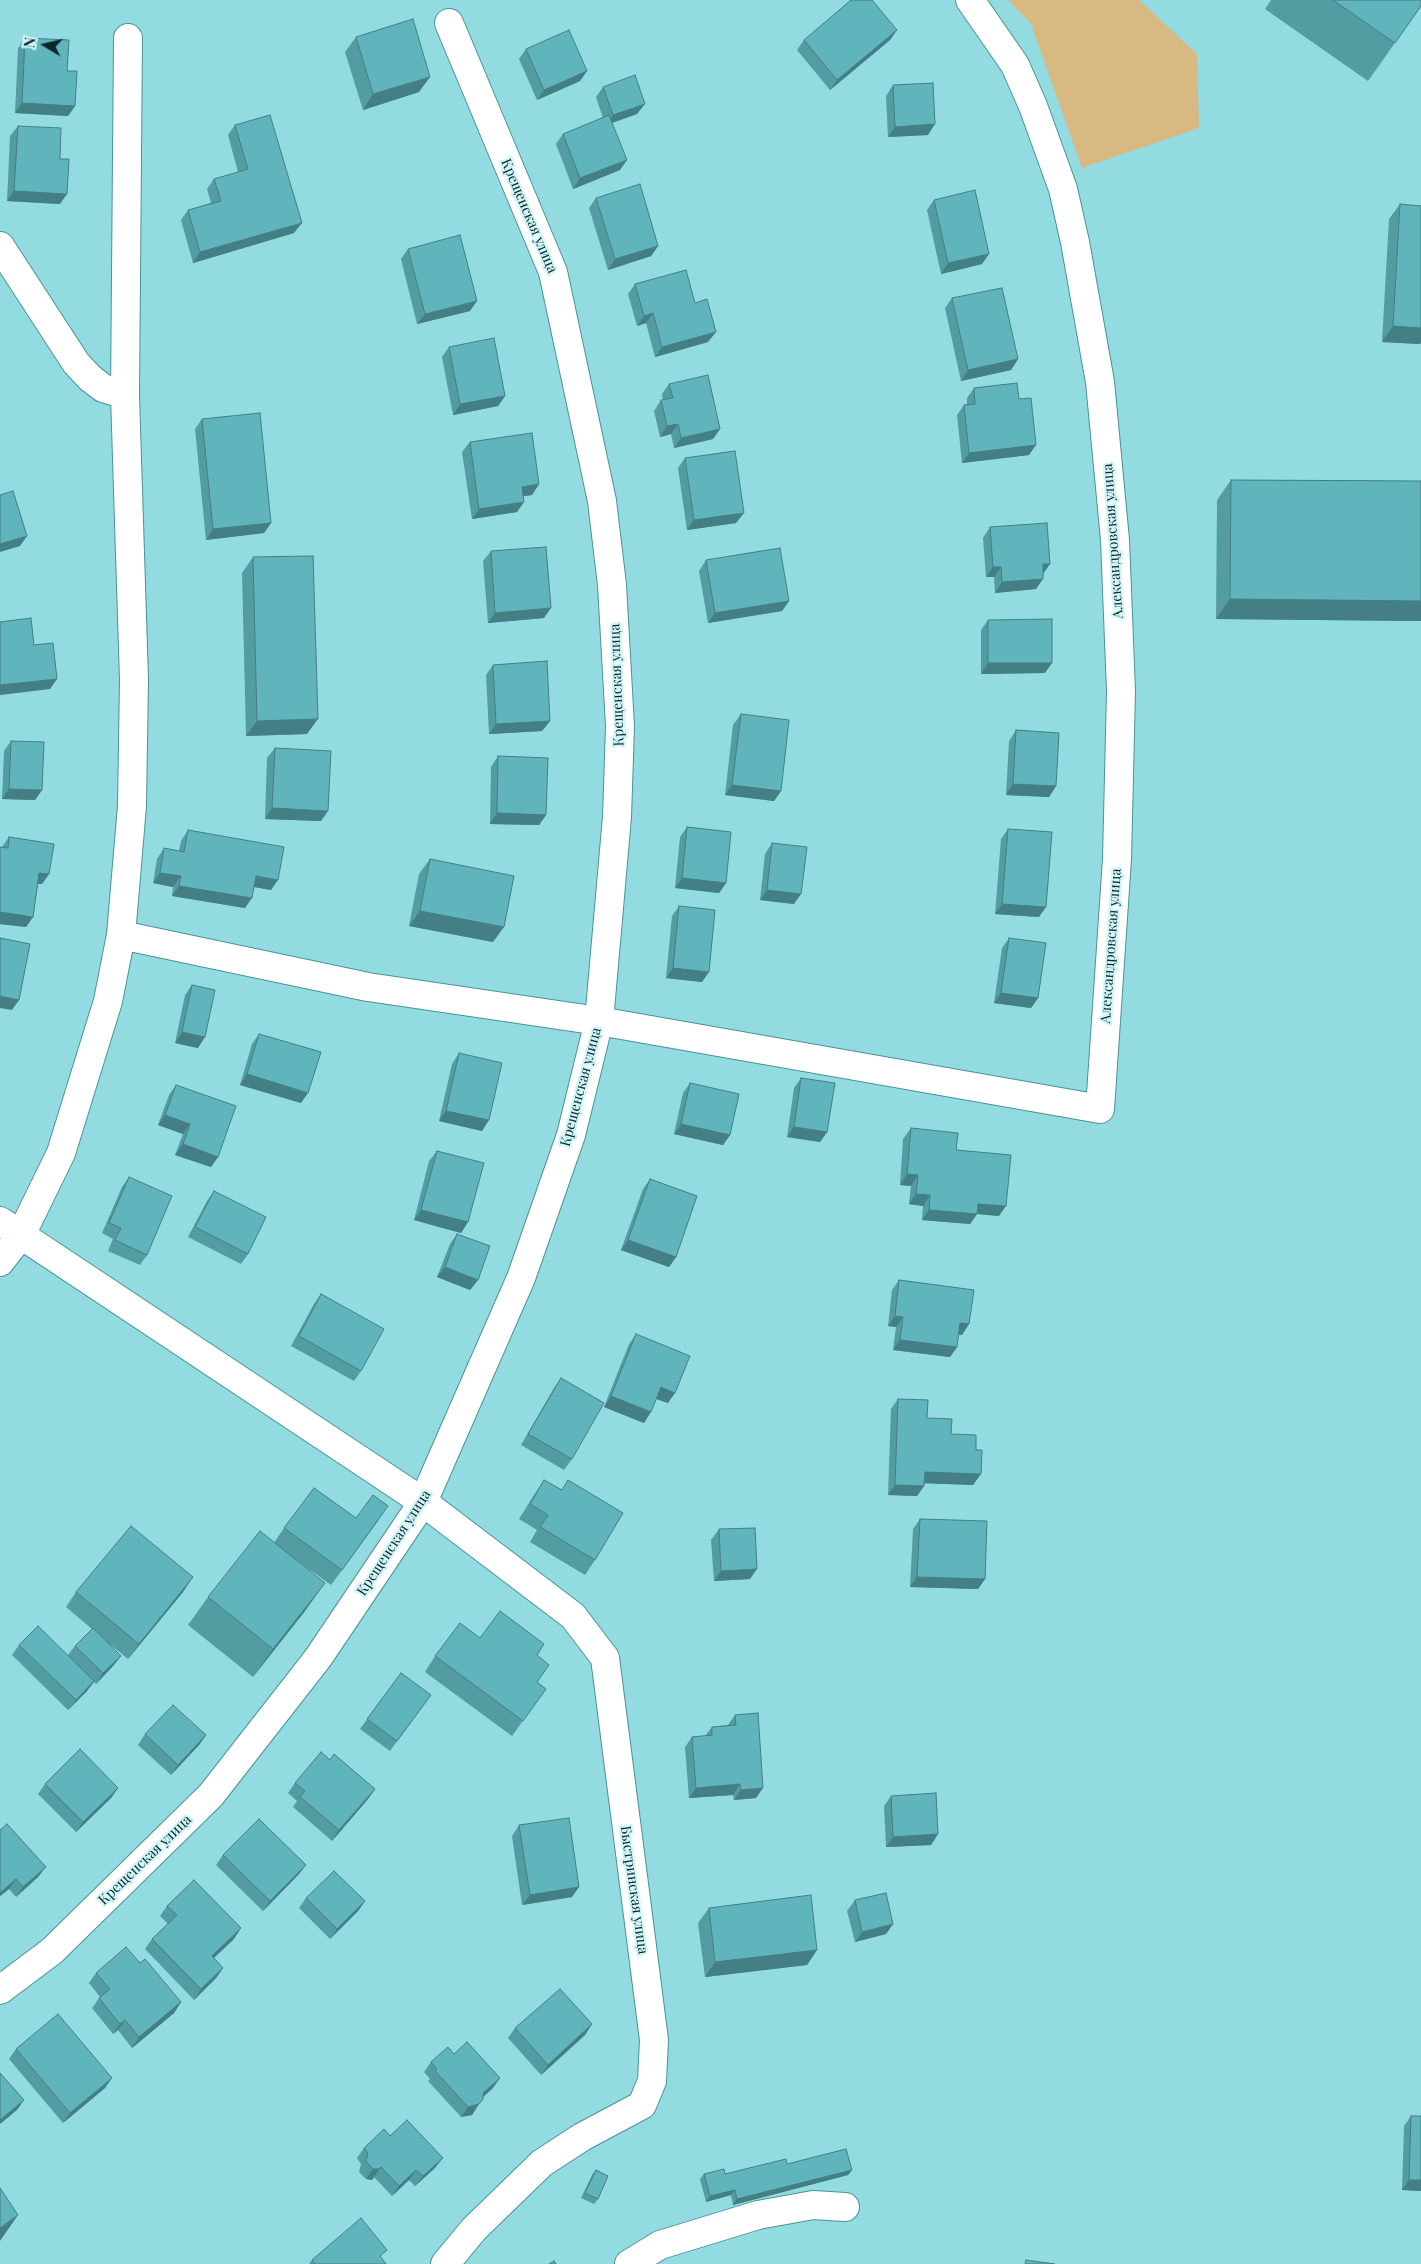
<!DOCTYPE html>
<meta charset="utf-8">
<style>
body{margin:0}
#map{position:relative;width:1421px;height:2264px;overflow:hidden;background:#92dbe1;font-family:"Playfair Display",serif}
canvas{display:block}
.north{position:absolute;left:20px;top:20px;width:50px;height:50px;-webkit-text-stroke:4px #d2f5f8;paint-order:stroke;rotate:279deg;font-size:14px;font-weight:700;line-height:20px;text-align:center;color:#08282a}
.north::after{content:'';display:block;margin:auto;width:18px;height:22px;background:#08282a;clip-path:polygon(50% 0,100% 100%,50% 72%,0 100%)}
</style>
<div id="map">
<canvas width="1421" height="2264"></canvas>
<div class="north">N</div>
</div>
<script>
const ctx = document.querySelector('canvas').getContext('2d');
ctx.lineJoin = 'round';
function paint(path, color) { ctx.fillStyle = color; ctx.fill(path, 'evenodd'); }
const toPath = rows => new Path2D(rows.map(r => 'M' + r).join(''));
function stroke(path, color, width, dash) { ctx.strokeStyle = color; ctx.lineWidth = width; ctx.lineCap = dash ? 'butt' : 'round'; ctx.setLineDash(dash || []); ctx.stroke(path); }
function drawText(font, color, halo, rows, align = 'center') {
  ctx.font = font + ' "Playfair Display",serif'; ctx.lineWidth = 4.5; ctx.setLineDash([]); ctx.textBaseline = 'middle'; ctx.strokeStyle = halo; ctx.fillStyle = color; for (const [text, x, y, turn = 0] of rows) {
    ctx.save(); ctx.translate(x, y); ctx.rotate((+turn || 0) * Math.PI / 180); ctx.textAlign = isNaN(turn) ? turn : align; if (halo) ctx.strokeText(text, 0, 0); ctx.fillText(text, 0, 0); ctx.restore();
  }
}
const green = toPath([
 [1008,0,1139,0,1197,54,1199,128,1082,168,1031,24]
]);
const minor = toPath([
 [0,246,76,363,90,378,103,388,125,395],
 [121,935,368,987,599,1021,1100,1109,1117,859,1121,691,1115,540,1100,382,1075,242,1063,189,1033,106,1015,65,970,0],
 [0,1221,423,1502,573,1616,605,1658,654,2040,652,2081,642,2105,582,2137,542,2163,474,2229,445,2264],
 [0,1262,21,1235,61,1153,108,1001,121,935,132,806,134,680,125,395,128,38],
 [0,1990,52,1951,211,1795,318,1658,423,1502,521,1278,571,1135,599,1021,617,817,620,726,612,585,602,501,553,272,449,23],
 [629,2264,660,2245,758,2215,813,2205,845,2207]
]);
const wall = toPath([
 [1271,0,1421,0,1421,6,1368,81,1265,9],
 [897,30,890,40,830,90,797,50,804,40],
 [356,37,419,92,363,110,345,52],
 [25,38,67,71,75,106,68,116,15,113,18,48],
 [526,49,587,71,580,81,537,100,519,59],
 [893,85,928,135,888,137,886,96],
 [603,87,637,114,612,123,620,170,573,189,556,144,563,134,603,118,596,97],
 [235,125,294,233,193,263,181,220,188,210,211,203,207,189,214,179,238,172,228,135],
 [18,126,60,159,60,204,7,201,10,136],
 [596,198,658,246,651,256,608,270,589,208],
 [934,200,982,264,941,274,927,210],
 [1400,204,1421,206,1421,342,1420,344,1382,342,1389,219],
 [408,249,470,311,417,324,401,259],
 [635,284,695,303,708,342,655,357,646,323,637,326,628,294],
 [952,298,1018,359,1011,370,961,381,945,308],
 [449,347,505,396,498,406,453,415,442,357],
 [669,384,720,429,713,439,674,448,671,434,660,437,654,411,661,400,663,400,662,394],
 [974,388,1019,399,1029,455,962,463,957,415,964,405,967,405,967,398],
 [202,419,271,523,264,533,206,540,195,429],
 [470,442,539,484,532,495,524,496,517,512,472,519,462,452],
 [685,458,736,523,687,530,678,468],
 [1231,480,1421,481,1421,621,1216,619,1217,500],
 [990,527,1043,573,1036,589,995,593,994,577,986,577,983,538],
 [491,551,544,618,488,623,483,561],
 [253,557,307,734,246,736,242,573],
 [706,560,789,601,782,611,708,623,699,571],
 [988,620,1045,673,981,674,981,630],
 [493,665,550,721,542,731,489,734,486,675],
 [741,714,781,791,774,801,725,795,733,725],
 [1016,730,1056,786,1049,797,1006,795,1009,741],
 [11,741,42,790,35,800,2,799,4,751],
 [275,748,321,821,265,819,267,758],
 [498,756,546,815,539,825,490,824,491,767],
 [687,827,726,883,719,893,675,888,680,837],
 [1008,829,1039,917,995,914,1001,839],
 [188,830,271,890,254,887,245,908,172,896,173,887,153,883,157,859,164,848,179,851,181,841],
 [9,837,49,874,42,884,38,884,33,917,26,927,0,924,0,847,2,847],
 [772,843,794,904,760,900,765,854],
 [430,859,493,942,409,926,419,874],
 [679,906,702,982,666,978,672,916],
 [1009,938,1038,998,1031,1008,994,1003,1002,948],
 [192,985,198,1048,175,1043,185,995],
 [259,1034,301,1103,240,1085,252,1044],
 [459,1053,482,1131,439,1121,452,1064],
 [801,1078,827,1132,820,1142,787,1137,794,1088],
 [690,1083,730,1135,723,1145,674,1134,683,1093],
 [176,1085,218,1157,211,1167,175,1155,183,1134,158,1125,169,1095],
 [911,1128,956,1150,999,1216,977,1214,970,1224,922,1220,923,1206,909,1204,911,1186,900,1185,903,1139],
 [437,1151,468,1222,461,1233,414,1220,429,1161],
 [129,1177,147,1255,140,1265,108,1251,113,1239,102,1233,122,1187],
 [650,1179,676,1257,669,1267,621,1250,643,1189],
 [214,1191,248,1254,241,1264,188,1237,207,1201],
 [457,1234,478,1280,470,1290,437,1277,450,1244],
 [899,1280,969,1324,962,1335,958,1334,957,1347,950,1357,893,1350,896,1327,888,1326,892,1290],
 [321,1294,361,1371,354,1381,291,1346,314,1304],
 [636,1334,668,1403,656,1399,644,1423,604,1407,629,1344],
 [561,1378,572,1459,564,1470,521,1445,554,1388],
 [898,1399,951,1434,973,1485,924,1483,924,1486,917,1496,888,1495,891,1409],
 [544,1480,562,1490,568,1480,595,1560,585,1575,530,1542,537,1530,519,1519,534,1495],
 [356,1518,378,1521,331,1585,288,1554,305,1611,253,1677,188,1625,208,1597,274,1543,284,1528],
 [920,1519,985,1579,978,1589,910,1587,913,1529],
 [719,1529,750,1579,714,1581,711,1540],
 [76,1592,183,1592,128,1659,102,1638,121,1656,113,1666,96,1684,94,1682,87,1691,68,1710,12,1655,19,1645,68,1655,75,1646,92,1629,66,1607],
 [480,1638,537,1655,537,1682,546,1689,512,1736,425,1672,435,1656],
 [401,1673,431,1695,390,1751,360,1729],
 [735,1715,756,1798,734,1800,733,1795,689,1798,685,1747,692,1737,705,1736,712,1727,728,1725],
 [145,1734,206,1735,199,1745,171,1775,138,1745],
 [330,1760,375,1789,368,1799,332,1841,293,1807,297,1801,288,1793,295,1783],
 [45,1784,118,1788,111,1798,76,1832,38,1794],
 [891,1796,938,1834,931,1845,886,1847,884,1806],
 [519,1825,572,1897,522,1905,512,1836],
 [0,1830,38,1877,16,1897,9,1889,0,1896],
 [223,1855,306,1865,298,1875,263,1911,216,1865],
 [306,1898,365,1901,358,1911,330,1939,299,1908],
 [855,1900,893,1924,886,1934,855,1942,847,1911],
 [167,1906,234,1939,214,1958,223,1968,216,1978,194,2000,145,1949,152,1939,168,1924,160,1916],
 [709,1908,817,1950,807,1965,705,1977,698,1923],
 [140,1963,181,2002,174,2013,132,2048,118,2030,113,2034,92,2008,100,1997,89,1983,96,1973],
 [592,2024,585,2035,541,2075,508,2038,515,2028],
 [16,2049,105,2088,63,2123,9,2059],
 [454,2054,493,2088,483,2097,472,2115,461,2117,428,2081,430,2079,424,2072,431,2062],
 [1411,2116,1421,2116,1421,2191,1402,2190,1404,2126],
 [390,2136,435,2168,415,2186,409,2180,392,2196,374,2177,372,2180,366,2179,359,2172,361,2164,357,2158,364,2148],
 [787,2164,852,2170,848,2175,733,2205,731,2195,706,2202,700,2179,704,2174,725,2174],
 [596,2170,598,2199,594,2204,581,2198,592,2175],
 [312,2260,386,2264,309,2264]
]);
const shadedWall = toPath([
 [897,30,890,40,830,90,837,80],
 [587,71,580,81,537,100,544,90],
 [430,77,419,92,363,110,373,94],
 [22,103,75,106,68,116,15,113],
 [645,104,637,114,606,125,613,115],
 [935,124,928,135,888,137,895,127],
 [627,160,620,170,573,189,580,178],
 [14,191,67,194,60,204,7,201],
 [302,223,294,233,193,263,200,252],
 [658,246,651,256,608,270,615,259],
 [989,254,982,264,941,274,948,263],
 [477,301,470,311,417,324,425,314],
 [653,313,646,323,637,326,644,316],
 [1393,326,1421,328,1421,342,1420,344,1382,342],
 [716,332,708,342,655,357,662,347],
 [1018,359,1011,370,961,381,968,370],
 [505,396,498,406,453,415,460,404],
 [678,424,671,434,660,437,667,426],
 [720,429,713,439,674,448,681,438],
 [1036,445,1029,455,962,463,969,453],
 [539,484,532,495,515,497,522,487],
 [524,502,517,512,472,519,479,509],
 [744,513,736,523,687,530,694,520],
 [271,523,264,533,206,540,213,529],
 [27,536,20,546,0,552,0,544],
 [1043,564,1050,564,1043,574],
 [993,567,1001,567,994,577,986,577],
 [1043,579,1036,589,995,593,1002,582],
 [1230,599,1421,601,1421,621,1216,619],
 [789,601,782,611,708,623,715,613],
 [551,608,544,618,488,623,495,613],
 [988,663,1052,663,1045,673,981,674],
 [57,679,50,689,0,695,0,685],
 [318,719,307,734,246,736,257,721],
 [550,721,542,731,489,734,496,724],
 [1013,784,1056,786,1049,797,1006,795],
 [732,785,781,791,774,801,725,795],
 [9,789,42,790,35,800,2,799],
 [272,808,328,811,321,821,265,819],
 [497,813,546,815,539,825,490,824],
 [39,873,49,874,42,884,32,883],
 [160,873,181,876,173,887,153,883],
 [256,876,278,880,271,890,249,886],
 [682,878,726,883,719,893,675,888],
 [179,886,252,898,245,908,172,896],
 [767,890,801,894,794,904,760,900],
 [1002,904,1046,907,1039,917,995,914],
 [420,911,504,927,493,942,409,926],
 [0,912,33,917,26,927,0,924],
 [673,968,709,972,702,982,666,978],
 [1001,993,1038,998,1031,1008,994,1003],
 [0,996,19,1000,12,1010,0,1008],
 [182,1032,205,1037,198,1048,175,1043],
 [247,1074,308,1093,301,1103,240,1085],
 [446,1111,489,1120,482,1131,439,1121],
 [165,1115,190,1124,183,1134,158,1125],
 [681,1124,730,1135,723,1145,674,1134],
 [794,1127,827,1132,820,1142,787,1137],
 [183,1144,218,1157,211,1167,175,1155],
 [907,1174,918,1175,911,1186,900,1185],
 [916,1194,930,1195,923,1206,909,1204],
 [978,1204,1006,1206,999,1216,977,1214,970,1224,922,1220,929,1210],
 [421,1210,468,1222,461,1233,414,1220],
 [628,1240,676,1257,669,1267,621,1250],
 [445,1267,478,1280,470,1290,437,1277],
 [895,1316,903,1317,896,1327,888,1326],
 [960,1323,969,1324,962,1335,952,1333],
 [900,1340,957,1347,950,1357,893,1350],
 [661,1387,675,1393,668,1403,654,1398],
 [611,1396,651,1412,644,1423,604,1407],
 [925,1472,981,1474,973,1485,918,1483],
 [895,1485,924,1486,917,1496,888,1495],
 [757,1569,750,1579,714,1581,721,1571],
 [193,1577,183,1592,128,1659,139,1644],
 [917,1577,985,1579,978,1589,910,1587],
 [325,1583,305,1611,253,1677,273,1649],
 [121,1656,113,1666,96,1684,103,1673],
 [94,1681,87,1691,68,1710,76,1700],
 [206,1735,199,1745,171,1775,178,1765],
 [740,1784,733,1795,689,1798,696,1788],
 [118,1788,111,1798,76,1832,83,1822],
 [763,1788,756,1798,734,1800,741,1790],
 [375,1789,368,1799,332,1841,339,1830],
 [938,1834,931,1845,886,1847,893,1837],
 [306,1865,298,1875,263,1911,270,1901],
 [46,1867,38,1877,16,1897,23,1887],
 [16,1879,9,1889,0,1896,0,1893],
 [579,1887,572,1897,522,1905,530,1895],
 [365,1901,358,1911,330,1939,337,1929],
 [893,1924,886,1934,855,1942,862,1932],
 [241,1928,234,1939,205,1966,212,1956],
 [817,1950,807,1965,705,1977,715,1962],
 [223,1968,216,1978,194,2000,201,1989],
 [181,2002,174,2013,132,2048,139,2037],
 [125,2020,118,2030,113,2034,120,2024],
 [592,2024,585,2035,541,2075,548,2065],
 [112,2078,105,2088,63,2123,70,2113],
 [500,2078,493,2088,476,2103,483,2093],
 [24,2100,17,2110,0,2124,0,2120],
 [479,2104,472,2115,461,2117,468,2107],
 [443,2158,435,2168,415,2186,423,2176],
 [381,2167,372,2180,366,2179,373,2169],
 [416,2170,409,2180,392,2196,399,2186],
 [852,2170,848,2175,733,2205,737,2199],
 [1409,2180,1421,2180,1421,2191,1402,2190],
 [735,2190,731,2195,706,2202,710,2196],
 [18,2215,0,2241,0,2228]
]);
const building = toPath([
 [851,0,872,0,897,30,837,80,804,40,851,0],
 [1333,0,1421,0,1421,6,1395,43,1333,0],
 [413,19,430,77,373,94,356,37,413,19],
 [569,30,587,71,544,90,526,49,569,30],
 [25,38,69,40,67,71,77,71,75,106,22,103,25,38],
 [635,75,645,104,613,115,603,87,635,75],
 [933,83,935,124,895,127,893,85,933,83],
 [270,115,302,223,200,252,188,210,221,201,214,179,248,169,235,125,270,115],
 [609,115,627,160,580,178,563,134,609,115],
 [18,126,61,128,60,159,69,159,67,194,14,191,18,126],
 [640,184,658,246,615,259,596,198,640,184],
 [975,190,989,254,948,263,934,200,975,190],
 [1400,204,1421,206,1421,328,1393,326,1400,204],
 [460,235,477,301,425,314,408,249,460,235],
 [686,270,695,303,707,299,716,332,662,347,653,313,644,316,635,284,686,270],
 [1002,288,1018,359,968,370,952,298,1002,288],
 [494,338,505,396,460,404,449,347,494,338],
 [708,375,720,429,681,438,678,424,667,426,661,400,673,398,669,384,708,375],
 [1017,383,1019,399,1031,398,1036,445,969,453,964,405,975,404,974,388,1017,383],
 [260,413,271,523,213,529,202,419,260,413],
 [532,433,539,484,522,487,524,502,479,509,470,442,532,433],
 [735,451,744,513,694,520,685,458,735,451],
 [1231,480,1421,481,1421,601,1230,599,1231,480],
 [13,491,27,536,0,544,0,495,13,491],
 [1047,523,1050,564,1043,564,1043,579,1002,582,1001,567,993,567,990,527,1047,523],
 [546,547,551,608,495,613,491,551,546,547],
 [780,548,789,601,715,613,706,560,780,548],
 [313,556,318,719,257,721,253,557,313,556],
 [31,618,34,645,53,643,57,679,0,685,0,622,31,618],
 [1052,619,1052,663,988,663,988,620,1052,619],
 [547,661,550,721,496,724,493,665,547,661],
 [741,714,789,720,781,791,732,785,741,714],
 [1016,730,1059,733,1056,786,1013,784,1016,730],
 [11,741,44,742,42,790,9,789,11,741],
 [275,748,331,751,328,811,272,808,275,748],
 [498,756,548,758,546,815,497,813,498,756],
 [687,827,731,832,726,883,682,878,687,827],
 [1008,829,1052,832,1046,907,1002,904,1008,829],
 [188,830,284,847,278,880,256,876,252,898,179,886,181,876,160,873,164,848,184,852,188,830],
 [9,837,54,844,49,874,39,873,33,917,0,912,0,847,8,848,9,837],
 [772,843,807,847,801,894,767,890,772,843],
 [430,859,514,876,504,927,420,911,430,859],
 [679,906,715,910,709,972,673,968,679,906],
 [0,938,30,944,19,1000,0,996,0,938],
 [1009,938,1046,943,1038,998,1001,993,1009,938],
 [192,985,215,990,205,1037,182,1032,192,985],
 [259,1034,321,1052,308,1093,247,1074,259,1034],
 [459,1053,502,1063,489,1120,446,1111,459,1053],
 [801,1078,835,1083,827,1132,794,1127,801,1078],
 [690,1083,739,1094,730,1135,681,1124,690,1083],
 [176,1085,236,1106,218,1157,183,1144,190,1124,165,1115,176,1085],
 [911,1128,958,1133,956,1150,1011,1155,1006,1206,978,1204,977,1214,929,1210,930,1195,916,1194,918,1175,907,1174,911,1128],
 [437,1151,484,1163,468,1222,421,1210,437,1151],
 [129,1177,172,1196,147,1255,115,1240,121,1228,109,1223,129,1177],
 [650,1179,697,1196,676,1257,628,1240,650,1179],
 [214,1191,266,1217,248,1254,195,1227,214,1191],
 [457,1234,490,1246,478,1280,445,1267,457,1234],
 [899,1280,974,1290,969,1324,960,1323,957,1347,900,1340,903,1317,895,1316,899,1280],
 [321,1294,384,1329,361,1371,299,1336,321,1294],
 [636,1334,690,1356,675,1393,661,1387,651,1412,611,1396,636,1334],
 [561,1378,604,1403,572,1459,528,1434,561,1378],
 [898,1399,928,1400,927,1418,952,1419,951,1434,976,1435,976,1450,982,1450,981,1474,925,1472,924,1486,895,1485,898,1399],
 [544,1480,562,1490,568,1480,623,1513,595,1560,540,1527,548,1515,530,1504,544,1480],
 [314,1488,356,1518,373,1495,388,1506,342,1570,284,1528,314,1488],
 [920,1519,987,1521,985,1579,917,1577,920,1519],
 [131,1526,193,1577,139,1644,76,1592,131,1526],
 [755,1528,757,1569,721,1571,719,1529,755,1528],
 [260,1531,325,1583,273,1649,208,1597,260,1531],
 [500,1611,544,1644,537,1655,549,1665,537,1682,546,1689,523,1721,435,1656,460,1623,480,1638,500,1611],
 [38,1626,94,1681,76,1700,19,1645,38,1626],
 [93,1628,121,1656,103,1673,75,1646,93,1628],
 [401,1673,431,1695,397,1741,367,1719,401,1673],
 [173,1705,206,1735,178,1765,145,1734,173,1705],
 [758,1713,763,1788,741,1790,740,1784,696,1788,692,1737,712,1735,712,1727,736,1725,735,1715,758,1713],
 [80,1749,118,1788,83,1822,45,1784,80,1749],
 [321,1752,330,1760,334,1754,375,1789,339,1830,300,1797,305,1791,295,1783,321,1752],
 [936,1793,938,1834,893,1837,891,1796,936,1793],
 [569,1818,579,1887,530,1895,519,1825,569,1818],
 [259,1819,306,1865,270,1901,223,1855,259,1819],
 [7,1824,46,1867,23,1887,16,1879,0,1893,0,1830,7,1824],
 [334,1871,365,1901,337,1929,306,1898,334,1871],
 [194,1880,241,1928,212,1956,223,1968,201,1989,152,1939,177,1915,167,1906,194,1880],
 [886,1893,893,1924,862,1932,855,1900,886,1893],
 [811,1895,817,1950,715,1962,709,1908,811,1895],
 [126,1947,140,1963,145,1959,181,2002,139,2037,125,2020,120,2024,99,1998,110,1989,96,1973,126,1947],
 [560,1989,592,2024,548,2065,515,2028,560,1989],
 [58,2014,112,2078,70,2113,16,2049,58,2014],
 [467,2042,500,2078,483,2093,483,2099,479,2104,468,2107,435,2071,437,2069,431,2062,448,2047,454,2054,467,2042],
 [0,2073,24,2100,0,2120,0,2073],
 [1411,2116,1421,2116,1421,2180,1409,2180,1411,2116],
 [407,2120,443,2158,423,2176,416,2170,399,2186,381,2167,379,2169,373,2169,366,2161,368,2153,364,2148,384,2129,390,2136,407,2120],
 [846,2149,852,2170,737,2199,735,2190,710,2196,704,2174,724,2169,725,2174,786,2159,787,2164,846,2149],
 [596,2170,608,2176,598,2199,585,2193,596,2170],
 [0,2188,18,2215,0,2228,0,2188],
 [361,2218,387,2250,380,2256,386,2264,315,2264,312,2260,361,2218],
 [1026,2260,1055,2264,1025,2264,1026,2260],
 [554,2261,556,2264,549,2264,554,2261]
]);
const streetNames = [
 ["Крещенская улица",529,216,67],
 ["Александровская улица",1113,541,-94],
 ["Крещенская улица",617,685,-92],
 ["Александровская улица",1111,946,-86],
 ["Крещенская улица",581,1087,-75],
 ["Крещенская улица",394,1543,-57],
 ["Крещенская улица",145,1860,-44],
 ["Быстринская улица",634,1890,82]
];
paint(green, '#d7b981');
stroke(minor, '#4a9399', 30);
stroke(minor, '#fff', 28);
paint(wall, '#539ca2');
paint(shadedWall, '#437f84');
paint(building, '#60b5bc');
stroke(building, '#437f84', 1);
drawText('14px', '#08282a', '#d2f5f8', streetNames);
</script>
